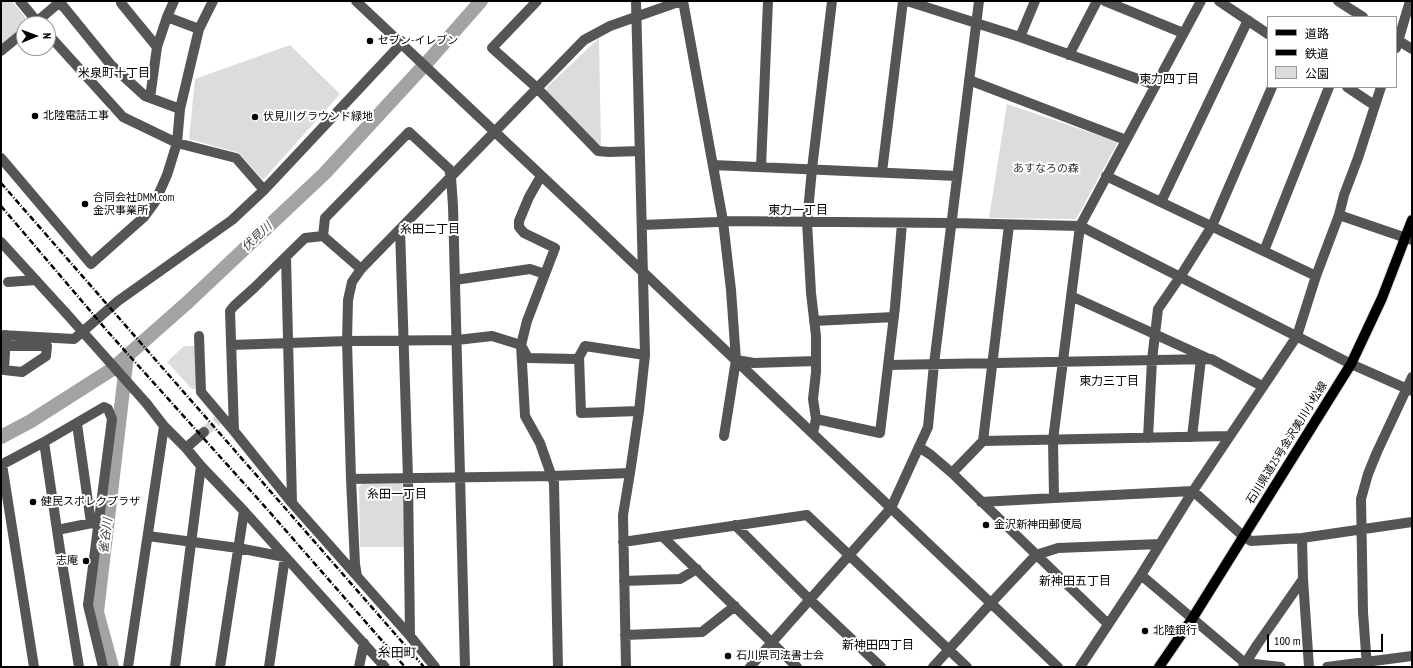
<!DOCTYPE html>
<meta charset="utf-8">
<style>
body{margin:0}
#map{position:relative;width:1413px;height:668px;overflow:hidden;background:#fff;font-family:"PT Sans Narrow","Noto Sans JP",sans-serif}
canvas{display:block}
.frame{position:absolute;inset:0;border:2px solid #000;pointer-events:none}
.legend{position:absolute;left:1267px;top:16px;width:130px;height:72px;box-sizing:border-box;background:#fff;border:1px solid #999;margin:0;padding:5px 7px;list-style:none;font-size:12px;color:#000}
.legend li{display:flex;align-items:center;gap:8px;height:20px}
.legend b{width:20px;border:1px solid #999}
.north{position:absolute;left:16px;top:16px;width:40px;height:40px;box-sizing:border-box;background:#fff;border:1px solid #999;border-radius:50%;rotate:89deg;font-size:11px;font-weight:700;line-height:16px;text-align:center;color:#000}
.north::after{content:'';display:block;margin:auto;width:14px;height:18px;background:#000;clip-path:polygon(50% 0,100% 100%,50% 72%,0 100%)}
.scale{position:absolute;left:1267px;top:634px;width:116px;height:18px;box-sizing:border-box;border:2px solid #000;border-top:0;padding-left:5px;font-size:12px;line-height:14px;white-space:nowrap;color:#000;-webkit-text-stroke:3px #fff;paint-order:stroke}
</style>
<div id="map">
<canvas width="1413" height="668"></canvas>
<div class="frame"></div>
<ul class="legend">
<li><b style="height:5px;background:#000"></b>道路</li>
<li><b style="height:5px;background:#000"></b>鉄道</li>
<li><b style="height:11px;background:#dcdcdc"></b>公園</li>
</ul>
<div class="north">N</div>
<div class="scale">100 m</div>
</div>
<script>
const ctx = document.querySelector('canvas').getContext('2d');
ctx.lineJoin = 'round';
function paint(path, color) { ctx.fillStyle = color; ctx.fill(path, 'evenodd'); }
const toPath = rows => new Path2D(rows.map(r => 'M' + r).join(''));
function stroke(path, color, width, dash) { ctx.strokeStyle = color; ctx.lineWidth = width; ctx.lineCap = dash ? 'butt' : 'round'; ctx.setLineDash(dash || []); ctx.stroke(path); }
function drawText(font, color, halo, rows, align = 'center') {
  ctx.font = font + ' "PT Sans Narrow","Noto Sans JP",sans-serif'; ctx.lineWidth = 4; ctx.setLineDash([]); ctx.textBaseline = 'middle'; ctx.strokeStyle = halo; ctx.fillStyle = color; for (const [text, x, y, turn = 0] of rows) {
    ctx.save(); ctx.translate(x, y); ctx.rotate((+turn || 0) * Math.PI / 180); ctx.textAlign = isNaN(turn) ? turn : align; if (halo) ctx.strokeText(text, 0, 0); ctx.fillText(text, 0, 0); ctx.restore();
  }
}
const green = toPath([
 [1,1,12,1,25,17,26,24,24,24,24,27,1,46],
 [599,38,601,148,547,94,547,87],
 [290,45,340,94,263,180,239,153,189,139,195,79],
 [1007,104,1118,142,1076,219,989,218],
 [184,346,196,346,197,389,192,389,167,362],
 [401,483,404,486,406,547,360,547,359,487,362,484]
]);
const river = toPath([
 [1,437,31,421,111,370,188,302,325,173,430,59,481,1],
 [112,667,97,612,127,356]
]);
const minorTunnel = toPath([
 [204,432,218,420]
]);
const minor = toPath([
 [20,1,39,24],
 [59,1,111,65,145,96,180,109],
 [174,1,167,17,199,29],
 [356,1,581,213,1058,667],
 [537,1,492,48,537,88,598,151,609,152,640,151],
 [683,1,723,221,731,290,736,360,724,436],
 [907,1,1020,37,1155,85],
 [1105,1,1183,33],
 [1201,1,1080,226,1053,440,1054,498,1193,491,1243,536,1251,541,1302,538,1412,522],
 [1219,1,1268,34],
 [1338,1,1363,17],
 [121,3,157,47,167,17],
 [34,24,61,1],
 [48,34,123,117,177,143,236,158,264,190],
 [1020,37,1035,1],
 [1396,39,1412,49],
 [1396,48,1410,1],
 [1,51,24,32],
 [1069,55,1097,1],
 [969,80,1126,140],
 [1347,87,1374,105],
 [150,98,157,47],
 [1,158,91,264,144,217,155,202,167,175,177,143,180,109,199,29,213,1],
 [713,165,957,176],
 [761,167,768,1],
 [882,172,903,1],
 [541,176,529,197,519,221,519,227,524,233,555,248,527,321,521,345,525,416,540,443,554,483,558,667],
 [1106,176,1316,276],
 [1161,202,1248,20],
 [1339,215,1412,240],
 [642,225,717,222,723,221,952,223,1080,226,1351,364,1412,391],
 [400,229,408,478,410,636],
 [323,236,325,218,409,132,449,169,451,177,453,206,465,667],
 [1,242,65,312],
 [1264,251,1329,87],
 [286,257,292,503],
 [455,280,530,269,545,274],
 [8,282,36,280],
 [1071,296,1207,358],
 [814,321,894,317],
 [1,335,74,339,118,301,232,220,264,190,401,44],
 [199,336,201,392,234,431,292,503,410,636,435,667],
 [231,345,347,341,457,340,492,336,521,345,528,358,576,359,579,357,585,346,645,355],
 [5,346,47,346,46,356,22,372,4,370,6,335],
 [579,357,581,413,639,411],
 [736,360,754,363,816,361],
 [888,365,1211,359,1262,386],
 [147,404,164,426,186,448,201,466,244,511,385,667],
 [816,419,880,433,895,307,902,223],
 [77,424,91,523],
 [234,431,230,311,234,306,254,288,305,238,323,236,361,269],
 [813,433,816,419,813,399,816,372,816,336,811,293,807,222,812,169,832,1],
 [1192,437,1201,359],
 [1148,438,1152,360,1158,309,1180,277,1212,226,1272,87],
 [983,441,1230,436],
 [44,442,60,550,79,667],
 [919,447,931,455,952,473,1108,624],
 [186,448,204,432],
 [2,464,34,667],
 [1,465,44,442,104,407,108,409,112,419,88,605,103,667],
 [952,473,983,441,1009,225],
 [351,479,347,341,348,300,352,282,361,269,584,40,610,26,681,1],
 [981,502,1054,498],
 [735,525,809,599,881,667],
 [57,530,97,522],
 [148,536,238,548,285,557,269,667],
 [662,536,797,667],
 [623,542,807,515,967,667],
 [1141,575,1245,663,1281,667],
 [357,576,355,564,351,479,552,476,630,473,639,411,645,355,636,1],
 [1303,579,1309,667],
 [624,581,680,579,697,569],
 [625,635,702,632,735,606],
 [128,667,164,426],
 [175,667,201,466],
 [220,667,244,511],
 [359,667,364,643],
 [626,667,623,515,630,473],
 [750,667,891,508,928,427,934,364,979,1],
 [933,667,991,603,1036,555,1058,548,1160,544],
 [1080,667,1141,575,1193,491,1297,336,1316,276,1339,215,1344,195,1358,158,1381,87],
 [1243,667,1257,645,1303,579,1302,538],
 [1327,667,1412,656],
 [1367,667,1363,612,1361,499,1368,474,1377,452,1412,377]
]);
const major = toPath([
 [1159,667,1192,619,1351,364,1382,298,1412,220]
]);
const rail = toPath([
 [1,183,424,667],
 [1,206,109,333,267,509,405,667]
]);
const minorBridge = toPath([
 [65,312,147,404]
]);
const markers = [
 [370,41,4,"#000"],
 [35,116,4,"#000"],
 [255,117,4,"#000"],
 [85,204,4,"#000"],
 [33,502,4,"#000"],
 [986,525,4,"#000"],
 [86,561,4,"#000"],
 [1145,631,4,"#000"],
 [728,656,4,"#000"]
];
const poiNames = [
 ["セブン-イレブン",378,41],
 ["北陸電話工事",43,116],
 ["伏見川グラウンド緑地",263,117],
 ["合同会社DMM.com",93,198],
 ["金沢事業所",93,211],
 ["健民スポレクプラザ",41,502],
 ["金沢新神田郵便局",994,525],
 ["志庵",78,561,"right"],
 ["北陸銀行",1153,631],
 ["石川県司法書士会",736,656]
];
const parkNames = [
 ["あすなろの森",1046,169]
];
const streetNames = [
 ["石川県道25号金沢美川小松線",1287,443,-58]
];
const neighbourhoodNames = [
 ["米泉町十丁目",114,74],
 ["東力四丁目",1169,80],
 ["東力一丁目",798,211],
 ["糸田二丁目",430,230],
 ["東力三丁目",1109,382],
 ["糸田一丁目",397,495],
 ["新神田五丁目",1075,582],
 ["新神田四丁目",878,646]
];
const waterNames = [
 ["伏見川",257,237,-43],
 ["雀谷川",106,536,-83]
];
const quarterNames = [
 ["糸田町",397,653]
];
paint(green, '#dcdcdc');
stroke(river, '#a3a3a3', 14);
stroke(minorTunnel, '#d9d9d9', 10, [10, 5]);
stroke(major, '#dbdbdb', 12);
stroke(minor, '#555', 10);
stroke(major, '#000', 10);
stroke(rail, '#000', 2.5, [6, 2, 1, 2]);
stroke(minorBridge, '#555', 10);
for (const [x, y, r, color] of markers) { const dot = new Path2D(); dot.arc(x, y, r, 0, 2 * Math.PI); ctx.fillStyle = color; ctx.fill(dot); stroke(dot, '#fff', 1.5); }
drawText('11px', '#000', '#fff', poiNames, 'left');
drawText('11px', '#333', '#fff', parkNames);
drawText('11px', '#000', '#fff', streetNames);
drawText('12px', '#000', '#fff', neighbourhoodNames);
drawText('italic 12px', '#444', '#fff', waterNames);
drawText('13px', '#000', '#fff', quarterNames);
</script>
